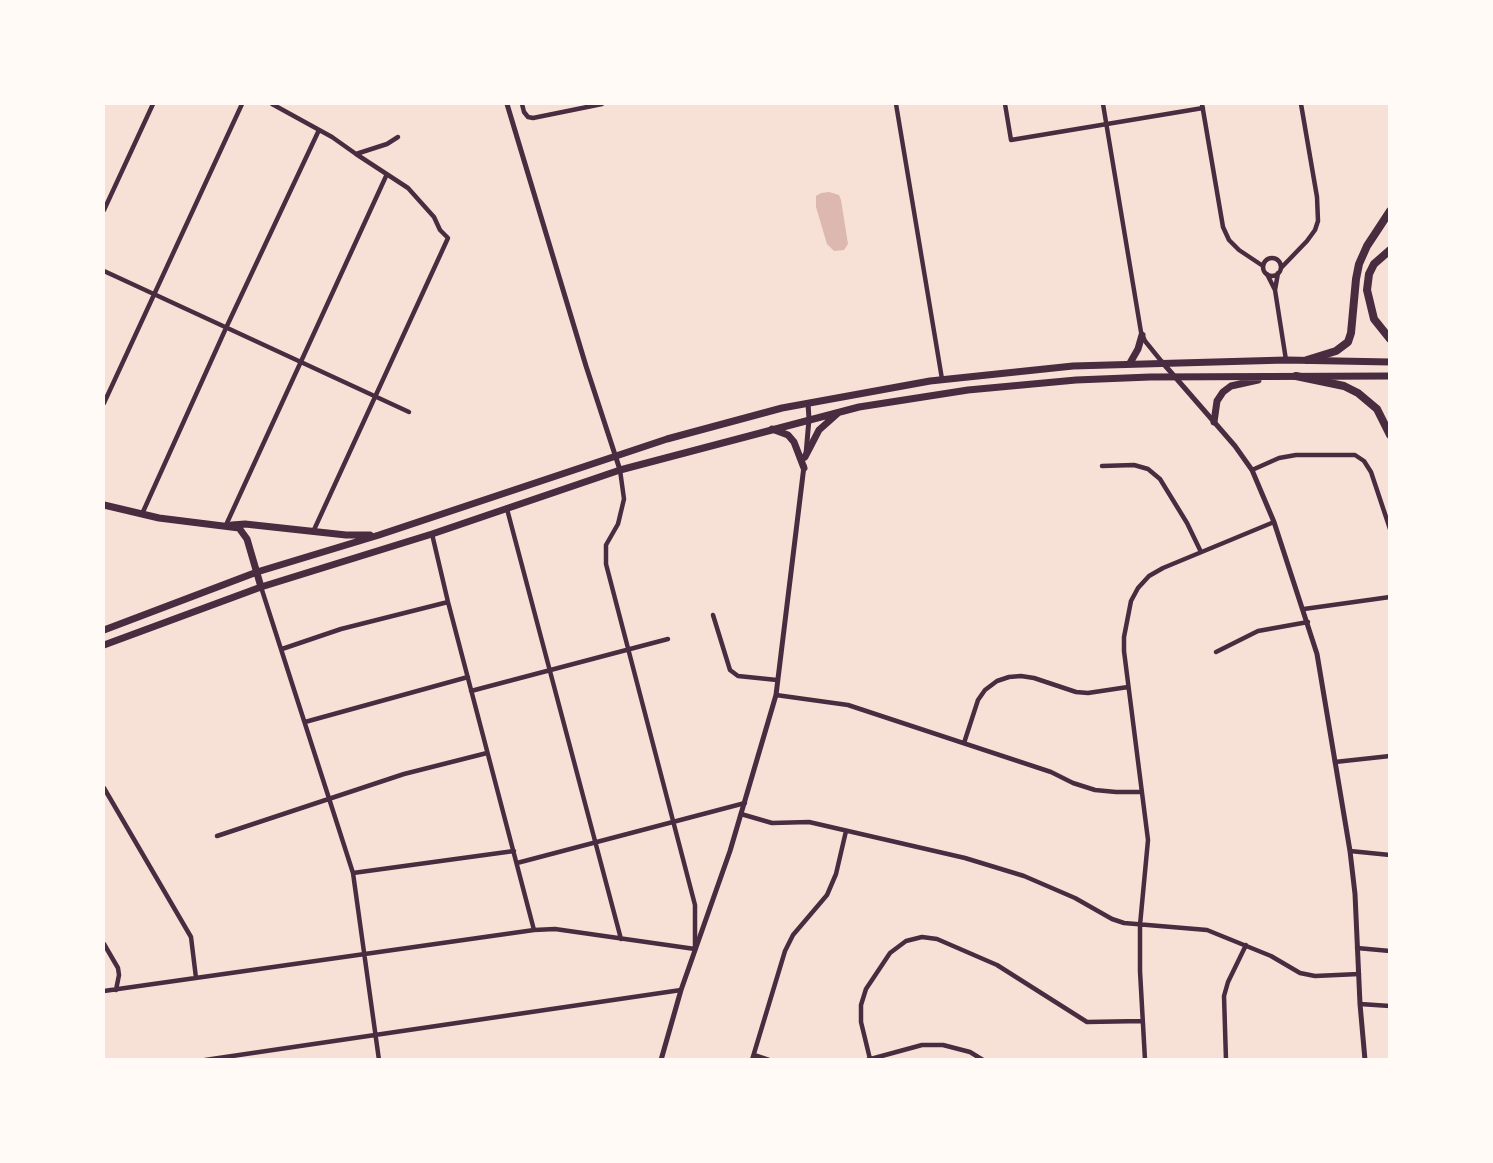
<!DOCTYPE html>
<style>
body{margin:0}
#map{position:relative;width:1493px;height:1163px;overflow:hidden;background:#f7e1d7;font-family:Barlow,sans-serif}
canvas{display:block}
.frame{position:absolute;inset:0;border:105px solid #fffaf5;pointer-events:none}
</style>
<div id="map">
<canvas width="1493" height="1163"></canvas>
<div class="frame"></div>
</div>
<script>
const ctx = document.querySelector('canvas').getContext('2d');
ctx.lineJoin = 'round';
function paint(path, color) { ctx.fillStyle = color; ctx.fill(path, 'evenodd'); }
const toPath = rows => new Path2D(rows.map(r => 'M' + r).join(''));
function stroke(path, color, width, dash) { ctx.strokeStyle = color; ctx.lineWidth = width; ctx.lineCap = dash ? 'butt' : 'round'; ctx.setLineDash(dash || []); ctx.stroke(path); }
const water = toPath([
 [829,192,839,195,841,200,848,244,844,250,834,251,827,244,816,207,816,196,821,193]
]);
const minor = toPath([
 [272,104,332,137,356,154,408,188,434,217,440,230,448,238,313,532],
 [522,104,524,112,528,117,533,118,602,104],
 [896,104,942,379],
 [1005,104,1011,140,1203,108],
 [1103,104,1141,332,1145,341,1162,362],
 [1202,104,1223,227,1229,240,1239,250,1263,266],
 [356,154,387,144,398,137],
 [104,210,153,104],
 '1263 267a9 9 0 1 1 18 0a9 9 0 1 1-18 0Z',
 [1281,268,1307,241,1315,230,1318,221,1317,197,1301,104],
 [104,271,409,412],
 [1267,274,1275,290,1286,360],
 [1275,290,1278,273],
 [104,403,242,104],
 [1102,466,1134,465,1148,469,1160,479,1187,523,1201,552],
 [1252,470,1279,458,1296,455,1355,455,1364,461,1371,472,1390,529],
 [507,509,621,939],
 [142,514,226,328,319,130],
 [226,525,387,174],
 [432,534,448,602,534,930],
 [261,587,353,873,379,1060],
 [1304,609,1390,597],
 [713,615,730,670,738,676,777,680],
 [282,649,341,629,448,602],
 [1216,652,1258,631,1308,622],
 [471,691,668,639],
 [776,695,848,705,1051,772,1073,783,1095,790,1116,792,1142,792],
 [305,722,468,677],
 [964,743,978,700,985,690,997,681,1009,677,1021,676,1034,678,1076,692,1088,693,1128,687],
 [1335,762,1390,756],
 [104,788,191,937,196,978],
 [741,814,772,823,809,822,965,858,1024,876,1075,898,1112,919,1124,923,1207,930,1271,956,1300,973,1315,976,1359,974],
 [217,836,404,774,487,753],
 [1350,851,1390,855],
 [517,863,745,803],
 [353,873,514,851],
 [104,944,118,968,119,975,116,990],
 [1357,948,1390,951],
 [104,991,534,930,555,929,695,949,695,905,606,564,606,545,618,524,624,499,620,470],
 [1360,1004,1390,1006],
 [754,1055,769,1060],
 [870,1059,861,1022,861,1005,866,989,890,953,906,941,922,937,937,939,997,965,1087,1022,1142,1021],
 [205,1060,681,990],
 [752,1060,785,951,793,935,827,895,836,874,846,831],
 [867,1060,922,1045,943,1045,970,1052,983,1060],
 [1145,1060,1140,971,1140,925,1148,840,1124,651,1124,637,1131,601,1138,588,1149,576,1163,568,1274,522],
 [1226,1060,1224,996,1228,982,1246,945]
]);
const tertiary = toPath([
 [507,104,586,366,620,470],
 [1162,362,1235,446,1252,470,1274,522,1317,654,1350,851,1355,894,1360,1004,1365,1060],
 [806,454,809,419,808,403],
 [661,1060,681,990,730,851,776,695,804,466]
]);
const primary = toPath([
 [1130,363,1138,349,1142,335],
 [1214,422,1217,401,1223,392,1231,386,1258,380],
 [772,429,788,435,794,442,804,468],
 [805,457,819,430,837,414],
 [104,505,159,518,239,528,247,539,261,587],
 [232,525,245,524,346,535,370,535],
 [104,630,257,572,379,535,667,439,782,408,930,381,1073,366,1286,360,1390,362],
 [104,645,261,587,432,534,620,470,859,407,968,390,1076,380,1150,377,1390,376]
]);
const motorway = toPath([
 [1390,250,1374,264,1369,274,1367,290,1374,319,1390,339],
 [1307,360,1336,351,1348,342,1351,333,1356,279,1359,264,1367,246,1390,211],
 [1296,376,1344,386,1358,393,1377,409,1390,435]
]);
paint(water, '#dcb8b0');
stroke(minor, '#4a2c40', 4.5);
stroke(tertiary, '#4a2c40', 5);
stroke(primary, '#4a2c40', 7);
stroke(motorway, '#4a2c40', 8);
</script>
